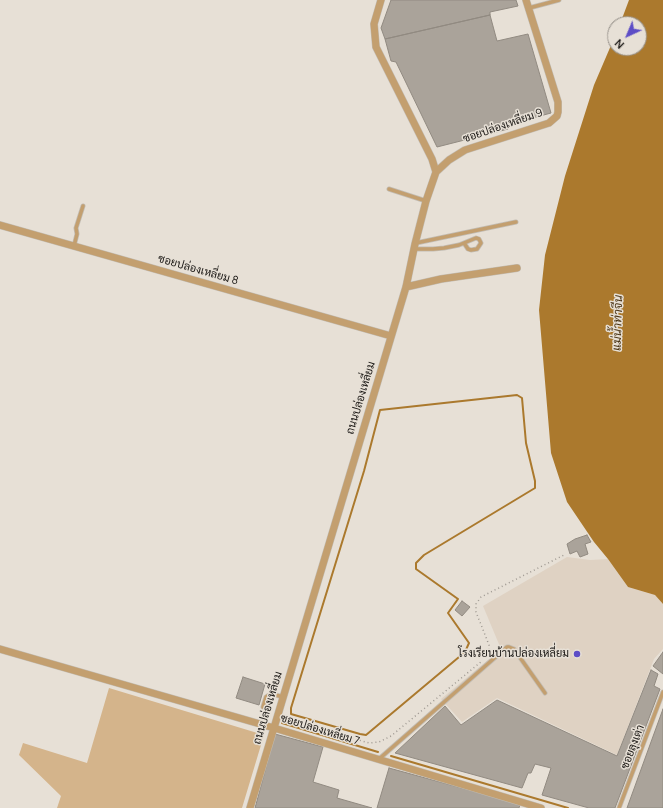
<!DOCTYPE html>
<meta charset="utf-8">
<style>
body{margin:0}
#map{position:relative;width:663px;height:808px;overflow:hidden;background:#e7e0d6;font-family:Manrope,sans-serif}
canvas{display:block}
.north{position:absolute;left:607px;top:16px;width:40px;height:40px;box-sizing:border-box;background:#e7e0d6;border:1px solid #959089;border-radius:50%;rotate:224deg;font-size:11px;font-weight:700;line-height:16px;text-align:center;color:#1b1815}
.north::after{content:'';display:block;margin:auto;width:14px;height:18px;background:#5d4dc6;clip-path:polygon(50% 0,100% 100%,50% 72%,0 100%)}
</style>
<div id="map">
<canvas width="663" height="808"></canvas>
<div class="north">N</div>
</div>
<script>
const ctx = document.querySelector('canvas').getContext('2d');
ctx.lineJoin = 'round';
function paint(path, color) { ctx.fillStyle = color; ctx.fill(path, 'evenodd'); }
const toPath = rows => new Path2D(rows.map(r => 'M' + r).join(''));
function stroke(path, color, width, dash) { ctx.strokeStyle = color; ctx.lineWidth = width; ctx.lineCap = dash ? 'butt' : 'round'; ctx.setLineDash(dash || []); ctx.stroke(path); }
function drawText(font, color, halo, rows, align = 'center') {
  ctx.font = font + ' Manrope,Sarabun,sans-serif'; ctx.lineWidth = 3; ctx.setLineDash([]); ctx.textBaseline = 'middle'; ctx.strokeStyle = halo; ctx.fillStyle = color; for (const [text, x, y, turn = 0] of rows) {
    ctx.save(); ctx.translate(x, y); ctx.rotate((+turn || 0) * Math.PI / 180); ctx.textAlign = isNaN(turn) ? turn : align; if (halo) ctx.strokeText(text, 0, 0); ctx.fillText(text, 0, 0); ctx.restore();
  }
}
const built = toPath([
 [567,557,590,560,608,559,628,587,655,595,663,604,663,649,654,659,617,755,497,698,462,722,441,699,501,649,483,606]
]);
const green = toPath([
 [109,688,264,735,242,808,57,808,61,796,19,755,23,743,87,763]
]);
const water = toPath([
 [629,0,663,0,663,604,655,595,628,587,608,559,594,542,567,502,551,453,539,310,545,255,565,176,594,85,615,36,615,48,639,48,639,24,620,24]
]);
const stream = toPath([
 [517,395,522,398,526,443,535,481,535,488,424,555,416,563,416,569,458,599,448,613,469,643,465,652,366,735,360,734,291,714,291,708,364,471,380,410,517,395],
 [282,723,378,752],
 [391,756,568,808]
]);
const building = toPath([
 [391,0,516,0,518,6,490,12,490,15,385,39,381,28,391,0],
 [490,15,497,41,528,34,551,113,507,125,508,129,437,147,396,62,391,61,385,39,490,15],
 [587,535,591,542,585,544,588,554,580,557,577,551,570,554,567,544,575,539,587,535],
 [462,601,470,607,462,616,455,610,462,601],
 [663,652,663,674,653,666,663,652],
 [651,670,658,674,654,686,660,689,615,808,589,808,542,795,551,768,535,764,531,773,528,773,522,788,395,753,445,706,461,725,497,700,617,756,651,670],
 [243,677,265,684,259,705,236,698,243,677],
 [663,709,663,808,627,808,663,709],
 [275,734,323,747,313,782,339,790,337,798,372,808,255,808,275,734],
 [389,768,520,804,519,808,377,808,389,768]
]);
const path = toPath([
 [486,657,489,651,489,645,476,612,476,604,481,597,564,555],
 [283,718,369,743,379,742,391,736,482,661]
]);
const lane = toPath([
 [529,8,559,0],
 [389,189,426,201],
 [416,243,516,222],
 [74,246,77,234,76,228,83,206],
 [414,249,433,249,444,248,459,245,476,238,479,239,481,243,477,249,471,250,468,249,464,243],
 [263,707,266,697,269,695,272,694,283,697],
 [379,759,507,647,509,647,514,649,545,693],
 [619,808,663,692]
]);
const street = toPath([
 [436,172,449,160,465,150,549,123,557,116,558,112,558,102,526,0],
 [0,225,391,336],
 [406,287,441,279,517,268],
 [0,649,274,728,541,808],
 [250,808,406,287,415,244,426,201,436,172,432,159,376,47,374,24,381,0]
]);
const markers = [
 [577,654,4,"#5d4dc6"]
];
const streetNames = [
 ["ซอยปล่องเหลี่ยม 9",503,126,-19],
 ["ซอยปล่องเหลี่ยม 8",198,270,16],
 ["ถนนปล่องเหลี่ยม",361,398,-73],
 ["ถนนปล่องเหลี่ยม",268,708,-73],
 ["ซอยปล่องเหลี่ยม 7",320,730,17],
 ["ซอยลุงเต่า",633,747,-69]
];
const poiNames = [
 ["โรงเรียนบ้านปล่องเหลี่ยม",569,654]
];
const waterNames = [
 ["แม่น้ำท่าจีน",618,323,-88]
];
paint(built, '#dfd2c3');
paint(green, '#d4b48b');
paint(water, '#ab792d');
stroke(stream, '#ab792d', 2);
paint(building, '#aaa39a');
stroke(building, '#918a81', 1);
stroke(lane, '#c2bcb3', 5);
stroke(street, '#c2bcb3', 8);
stroke(path, '#9f9992', 1.5, [1, 3]);
stroke(lane, '#c39f6f', 3.5);
stroke(street, '#c39f6f', 7);
for (const [x, y, r, color] of markers) { const dot = new Path2D(); dot.arc(x, y, r, 0, 2 * Math.PI); ctx.fillStyle = color; ctx.fill(dot); stroke(dot, '#e7e0d6', 1.5); }
drawText('11px', '#1b1815', '#e7e0d6', streetNames);
drawText('11px', '#1b1815', '#e7e0d6', poiNames, 'right');
drawText('italic 12px', '#4a3415', '#e7e0d6', waterNames);
</script>
